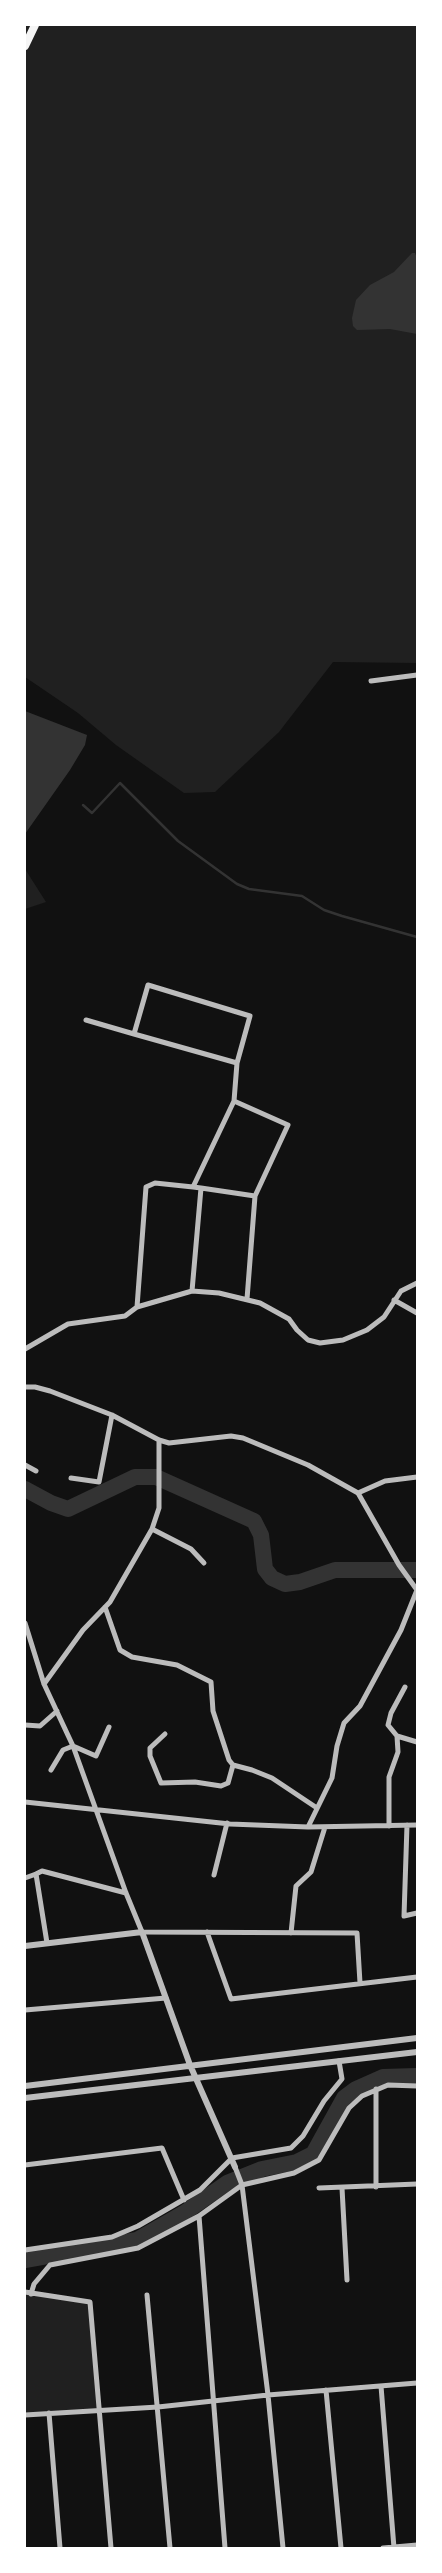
<!DOCTYPE html>
<style>
body{margin:0}
#map{position:relative;width:442px;height:2573px;overflow:hidden;background:#111;font-family:Roboto,sans-serif}
canvas{display:block}
.frame{position:absolute;inset:0;border:26px solid #fff;pointer-events:none}
</style>
<div id="map">
<canvas width="442" height="2573"></canvas>
<div class="frame"></div>
</div>
<script>
const ctx = document.querySelector('canvas').getContext('2d');
ctx.lineJoin = 'round';
function paint(path, color) { ctx.fillStyle = color; ctx.fill(path, 'evenodd'); }
const toPath = rows => new Path2D(rows.map(r => 'M' + r).join(''));
function stroke(path, color, width, dash) { ctx.strokeStyle = color; ctx.lineWidth = width; ctx.lineCap = dash ? 'butt' : 'round'; ctx.setLineDash(dash || []); ctx.stroke(path); }
const green = toPath([
 [25,25,417,25,417,663,333,662,279,732,215,792,184,793,116,745,78,713,25,677],
 [25,869,46,902,25,909],
 [25,2292,90,2302,99,2410,25,2415]
]);
const water = toPath([
 [412,253,415,253,417,258,417,334,390,329,357,330,353,326,352,318,356,300,370,285,394,272],
 [25,711,87,735,85,745,70,770,25,834]
]);
const stream = toPath([
 [83,805,92,813,120,783,178,841,237,884,249,889,302,896,324,910,342,916,417,937]
]);
const river = toPath([
 [25,1489,51,1503,68,1509,135,1477,156,1477,254,1521,261,1535,265,1569,272,1578,285,1584,300,1582,335,1570,417,1570],
 [25,2260,137,2240,184,2213,227,2183,262,2169,297,2162,313,2154,344,2098,356,2089,383,2077,417,2076]
]);
const minor = toPath([
 [371,681,417,675],
 [148,985,250,1016,237,1063,134,1034,148,985],
 [86,1020,134,1034],
 [234,1101,288,1125,255,1196,247,1299],
 [201,1188,255,1196],
 [192,1291,201,1188,193,1187],
 [394,1300,417,1313],
 [137,1307,146,1187,155,1183,193,1187,234,1101,237,1063],
 [25,1349,68,1324,125,1316,137,1307,192,1291,219,1293,260,1303,289,1319,297,1330,308,1340,320,1343,343,1340,367,1330,384,1317,401,1291,417,1283],
 [25,1387,35,1387,50,1391,112,1415,159,1440,169,1443,231,1436,243,1438,308,1465,358,1493,399,1565,417,1590,401,1630,360,1706,344,1723,337,1746,332,1778,308,1827],
 [25,1465,36,1471],
 [71,1478,99,1482,112,1415],
 [358,1493,385,1481,417,1477],
 [152,1529,191,1549,204,1563],
 [105,1607,120,1650,132,1657,177,1665,211,1682,213,1711,229,1760,233,1765,252,1770,272,1778,317,1808],
 [25,1623,44,1684,73,1746,126,1893,142,1932,357,1933,360,1983],
 [44,1684,83,1630,110,1602,152,1529,159,1508,159,1440],
 [25,1725,40,1726,57,1711],
 [165,1734,150,1748,150,1756,161,1783,195,1782,221,1786,228,1783,233,1765],
 [397,1736,388,1725,391,1713,405,1687],
 [51,1770,63,1750,73,1746,96,1756,109,1727],
 [25,1802,230,1824,308,1827,417,1825],
 [407,1825,404,1916,417,1913],
 [389,1826,389,1777,398,1752,397,1736,417,1742],
 [214,1875,227,1823],
 [25,1878,36,1874],
 [207,1932,231,1999,417,1977],
 [291,1933,296,1886,311,1872,325,1827],
 [47,1943,36,1874,42,1871,126,1893],
 [25,2010,166,1998],
 [25,2165,162,2148,184,2200],
 [376,2187,376,2089],
 [319,2188,417,2184],
 [342,2188,347,2280],
 [199,2216,225,2548],
 [25,2250,112,2237,138,2226,200,2190,232,2158,291,2148,303,2136,324,2101,342,2079,339,2061],
 [25,2292,90,2302,111,2548],
 [31,2294,34,2284,50,2265,138,2248,199,2216,242,2185,235,2167],
 [147,2295,170,2548],
 [381,2386,394,2548],
 [326,2390,341,2548],
 [49,2413,60,2548],
 [25,2415,158,2407,268,2395,417,2383],
 [283,2548,268,2395,242,2185,294,2173,319,2160,349,2108,362,2096,388,2085,417,2086],
 [383,2548,417,2545]
]);
const tertiary = toPath([
 [25,1946,142,1932,190,2065,235,2167],
 [25,2086,417,2038],
 [25,2098,417,2052]
]);
const primary = toPath([
 [25,46,35,25]
]);
paint(green, '#202020');
paint(water, '#333');
stroke(stream, '#333', 2.5);
stroke(river, '#333', 16);
stroke(minor, '#bcbcbc', 5);
stroke(tertiary, '#bcbcbc', 6);
stroke(primary, '#f5f5f5', 8);
</script>
